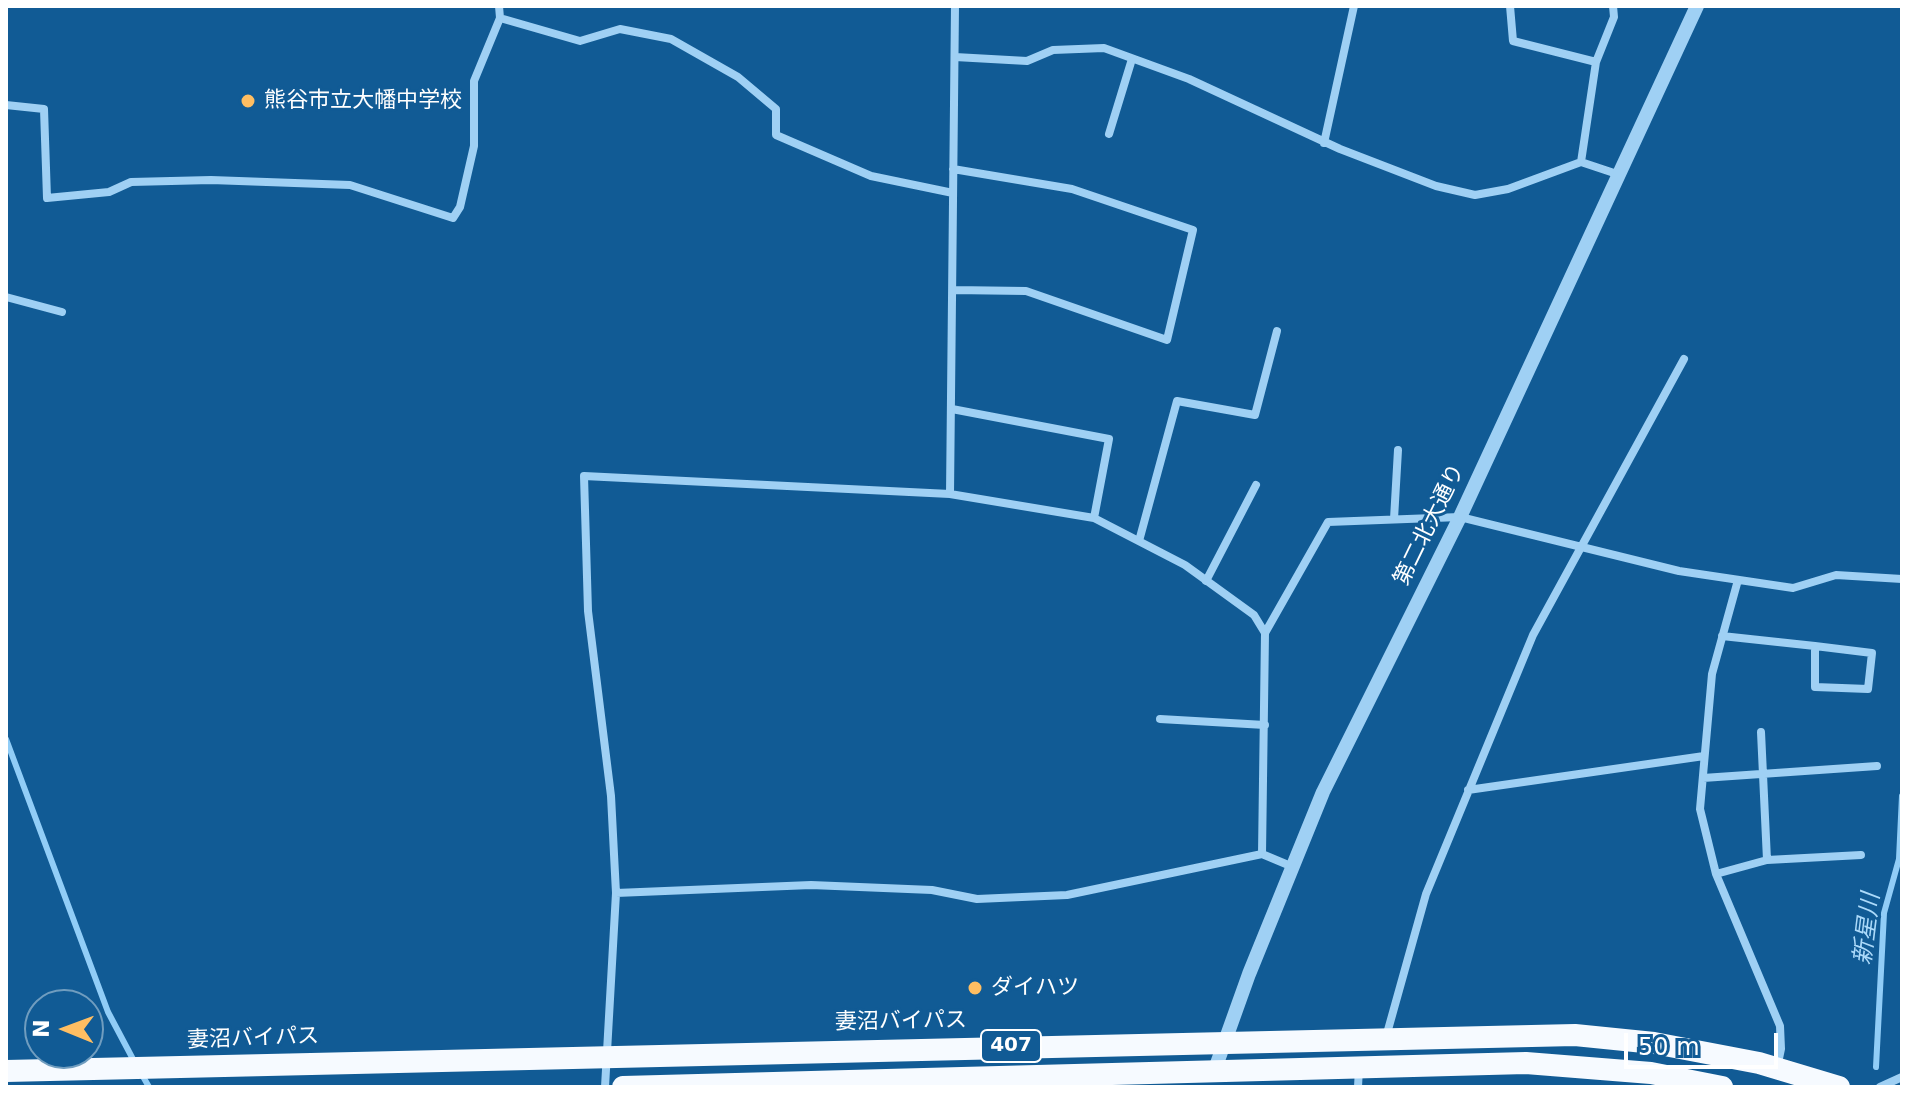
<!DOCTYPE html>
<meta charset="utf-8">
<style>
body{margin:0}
#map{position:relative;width:1908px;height:1093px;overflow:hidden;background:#115b95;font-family:"DejaVu Sans",sans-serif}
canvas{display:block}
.frame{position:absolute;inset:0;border:8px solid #fff;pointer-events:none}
.north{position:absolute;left:24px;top:989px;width:80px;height:80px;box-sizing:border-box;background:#115b95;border:2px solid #709dbf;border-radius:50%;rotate:271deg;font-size:22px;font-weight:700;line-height:32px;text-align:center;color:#fff}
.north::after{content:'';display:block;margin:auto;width:28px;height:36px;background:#ffbe62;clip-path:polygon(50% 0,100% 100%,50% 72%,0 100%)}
.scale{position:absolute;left:1624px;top:1033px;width:154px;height:36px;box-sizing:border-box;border:4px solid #fff;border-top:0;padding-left:10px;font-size:24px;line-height:28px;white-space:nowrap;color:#fff;-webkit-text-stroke:6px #115b95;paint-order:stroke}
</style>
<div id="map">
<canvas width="1908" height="1093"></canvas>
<div class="frame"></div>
<div class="north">N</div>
<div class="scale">50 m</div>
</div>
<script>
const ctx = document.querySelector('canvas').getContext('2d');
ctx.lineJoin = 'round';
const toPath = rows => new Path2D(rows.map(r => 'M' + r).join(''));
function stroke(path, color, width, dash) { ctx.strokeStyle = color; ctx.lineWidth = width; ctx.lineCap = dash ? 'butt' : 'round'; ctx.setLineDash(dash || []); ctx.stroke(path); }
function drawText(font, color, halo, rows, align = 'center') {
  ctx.font = font + ' "DejaVu Sans","Noto Sans JP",sans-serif'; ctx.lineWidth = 6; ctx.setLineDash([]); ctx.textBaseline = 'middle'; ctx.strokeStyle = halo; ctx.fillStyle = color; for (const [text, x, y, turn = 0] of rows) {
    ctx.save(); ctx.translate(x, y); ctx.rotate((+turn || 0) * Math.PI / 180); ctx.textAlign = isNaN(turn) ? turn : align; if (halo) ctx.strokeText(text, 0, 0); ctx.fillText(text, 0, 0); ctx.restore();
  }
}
const stream = toPath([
 [6,739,108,1012,135,1063],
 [1876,1067,1884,913,1899,859,1902,796],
 [141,1073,149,1087]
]);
const minor = toPath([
 [1510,6,1513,41,1596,62],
 [500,18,580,41,620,29,671,39,738,77,776,109,776,135,871,176,953,193],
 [955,57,1027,61,1053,50,1104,48,1189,79,1340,149,1436,186,1475,195,1508,189,1581,162,1617,174],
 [6,105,44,109,47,198,109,192,131,182,211,180,350,185,453,218,460,207,474,146,474,81,500,18,499,6],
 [1109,134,1132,59],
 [1324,143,1354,6],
 [1581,162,1596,62,1614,17,1613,6],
 [953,290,1026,291,1167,340,1193,230,1072,189,953,169],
 [6,297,62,312],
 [952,409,1109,439,1094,518],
 [950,494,955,6],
 [1394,519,1398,450],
 [1139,541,1177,401,1255,415,1277,331],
 [1738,580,1712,674,1700,809,1716,874,1780,1026,1781,1049,1777,1068],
 [1206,581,1256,485],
 [1265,633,1328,522,1460,517,1679,571,1793,588,1836,575,1902,579],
 [1722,636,1815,646,1872,653,1868,689,1815,687,1815,646],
 [1160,719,1265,725],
 [1761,732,1767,860],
 [1703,778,1877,766],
 [1468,790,1704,756],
 [1716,874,1767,860,1861,855],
 [616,893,811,885,932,890,977,899,1067,895,1262,854,1293,867],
 [1386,1037,1426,894,1533,635,1684,359],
 [605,1087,616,893,611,796,588,611,584,476,950,494,1094,518,1185,565,1254,615,1265,633,1262,854],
 [1358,1087,1359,1068],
 [1880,1087,1902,1077]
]);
const tertiary = toPath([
 [1215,1069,1249,974,1323,792,1460,517,1697,6]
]);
const trunk = toPath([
 [6,1071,1575,1035,1654,1043,1759,1063,1839,1087],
 [623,1087,1526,1063,1651,1073,1722,1087]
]);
const markers = [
 [248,101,8,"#ffbe62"],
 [975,988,8,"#ffbe62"]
];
const shields = [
 [1011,1046,60]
];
const shieldNames = [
 ["407",1011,1046]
];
const poiNames = [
 ["熊谷市立大幡中学校",264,101],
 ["ダイハツ",991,988]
];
const streetNames = [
 ["第二北大通り",1430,525,-64],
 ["妻沼バイパス",901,1022,-1],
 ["妻沼バイパス",253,1039,-2]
];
const waterNames = [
 ["新星川",1868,929,-83]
];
stroke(stream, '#91cdf7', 6);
stroke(minor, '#9fd0f4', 8);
stroke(tertiary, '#9fd0f4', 14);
stroke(trunk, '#f6faff', 22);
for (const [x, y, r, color] of markers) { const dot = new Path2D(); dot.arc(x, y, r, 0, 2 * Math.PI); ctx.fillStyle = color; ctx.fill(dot); stroke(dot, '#115b95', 3); }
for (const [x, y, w] of shields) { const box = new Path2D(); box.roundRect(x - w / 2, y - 16, w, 32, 6); ctx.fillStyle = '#115b95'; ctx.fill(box); stroke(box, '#fff', 2); }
drawText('bold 20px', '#fff', null, shieldNames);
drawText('22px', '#fff', '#115b95', poiNames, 'left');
drawText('22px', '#fff', '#115b95', streetNames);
drawText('italic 24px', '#acdafa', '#115b95', waterNames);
</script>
